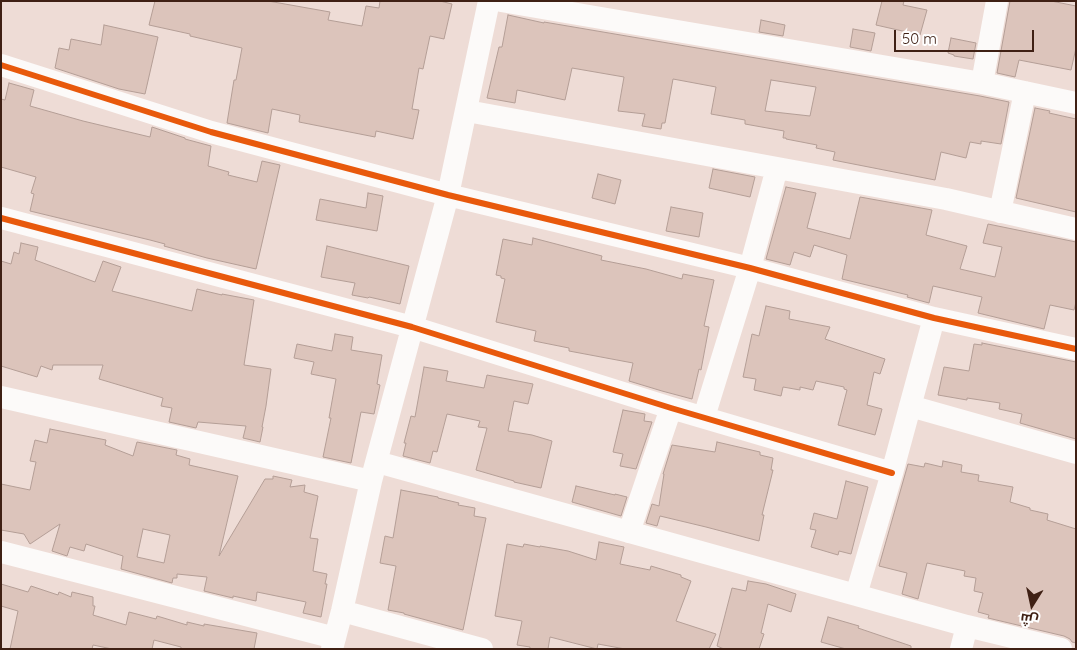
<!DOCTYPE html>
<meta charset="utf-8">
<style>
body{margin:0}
#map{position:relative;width:1077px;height:650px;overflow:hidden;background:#eedcd6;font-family:Quicksand,Cairo,sans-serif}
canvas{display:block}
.frame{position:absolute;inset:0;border:2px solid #3f2014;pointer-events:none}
.north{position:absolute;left:1007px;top:580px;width:50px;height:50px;-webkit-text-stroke:4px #fff;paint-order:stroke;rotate:190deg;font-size:14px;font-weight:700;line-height:20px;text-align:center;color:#3f2014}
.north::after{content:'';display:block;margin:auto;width:18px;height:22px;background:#3f2014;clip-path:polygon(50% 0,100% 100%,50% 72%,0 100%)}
.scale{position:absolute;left:894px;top:30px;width:140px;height:22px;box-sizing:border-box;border:2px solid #3f2014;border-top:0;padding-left:6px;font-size:15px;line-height:18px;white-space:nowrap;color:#3f2014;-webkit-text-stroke:4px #fff;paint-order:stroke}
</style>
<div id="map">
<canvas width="1077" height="650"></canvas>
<div class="frame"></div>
<div class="north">ش</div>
<div class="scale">50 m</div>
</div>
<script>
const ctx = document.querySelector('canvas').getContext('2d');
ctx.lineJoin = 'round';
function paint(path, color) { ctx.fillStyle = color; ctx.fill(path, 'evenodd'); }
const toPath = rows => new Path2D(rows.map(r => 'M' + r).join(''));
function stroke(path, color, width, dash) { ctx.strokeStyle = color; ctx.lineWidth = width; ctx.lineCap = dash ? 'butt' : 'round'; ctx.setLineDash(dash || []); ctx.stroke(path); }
const building = toPath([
 [155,1,268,1,330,12,328,20,362,26,366,6,379,8,380,1,440,1,452,4,444,39,430,36,423,69,419,68,412,109,419,110,413,139,376,131,375,137,299,122,300,115,272,109,268,133,227,123,234,80,236,80,242,48,190,36,190,34,149,25,155,1],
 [882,1,904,1,903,5,927,10,920,35,876,25,882,1],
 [1010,1,1051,1,1076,6,1076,48,1071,70,1019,60,1015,77,997,73,1010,1],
 [508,15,544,23,544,22,980,96,1009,102,1001,144,981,141,981,144,970,142,966,158,941,152,935,180,833,160,835,152,816,148,817,145,786,139,786,138,783,138,784,131,745,124,745,120,711,114,716,87,673,79,665,123,662,123,661,129,642,126,645,114,618,111,624,77,572,68,565,100,517,90,515,103,487,98,499,47,502,47,508,15],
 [771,80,816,87,810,116,765,111,771,80],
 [761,20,785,25,783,36,759,32,761,20],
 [104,25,158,37,145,94,119,89,55,68,59,48,69,50,71,39,101,45,104,25],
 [853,29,875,33,871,51,850,47,853,29],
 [951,38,976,43,973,59,954,56,954,55,948,53,951,38],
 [9,83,34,90,30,106,83,121,150,137,152,127,185,138,185,139,211,146,208,166,229,172,228,175,257,182,262,161,280,165,256,269,207,258,164,246,165,244,150,240,30,211,34,194,31,193,36,177,1,167,1,99,5,100,9,83],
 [1035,108,1050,111,1049,113,1076,119,1076,212,1016,198,1035,108],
 [713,169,755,177,750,197,709,188,713,169],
 [598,174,621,180,615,204,592,198,598,174],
 [786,187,816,193,807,228,850,239,860,197,932,210,926,235,967,246,960,269,995,277,1002,247,983,243,988,224,1076,242,1076,302,1074,310,1050,305,1044,329,978,313,982,297,933,286,929,303,907,297,908,295,842,279,847,255,814,245,810,257,794,252,790,265,766,259,786,187],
 [368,193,383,196,377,231,316,220,320,199,366,208,368,193],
 [671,207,703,213,699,237,666,231,671,207],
 [533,238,602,256,601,260,646,269,682,279,683,274,714,280,704,326,709,327,701,370,699,369,692,399,662,391,629,381,633,363,569,351,569,348,534,341,536,331,496,322,505,279,501,278,501,276,496,275,503,239,532,245,533,238],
 [21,243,38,247,35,260,95,282,103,261,121,267,112,291,192,311,197,289,222,295,222,294,254,300,244,365,271,369,266,406,262,427,263,427,260,442,243,438,246,426,198,422,196,428,169,422,172,408,161,406,163,398,99,379,103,365,53,365,52,370,41,366,37,377,1,366,1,261,11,264,14,252,19,254,21,243],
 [327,246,409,266,400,304,369,297,368,298,352,295,355,283,321,277,327,246],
 [766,306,790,311,789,319,830,327,825,339,885,359,880,374,874,372,867,405,882,409,875,435,838,425,847,390,844,389,844,387,816,381,813,390,800,387,800,390,783,387,781,396,754,390,756,379,743,377,752,334,759,336,766,306],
 [335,334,353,337,351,350,382,355,377,384,380,385,374,414,361,412,351,463,323,457,331,418,329,418,336,379,311,374,314,362,294,358,297,344,332,351,335,334],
 [982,343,1076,362,1076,439,1020,423,1022,414,999,409,1000,403,967,398,967,400,938,395,944,367,969,371,974,344,982,345,982,343],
 [424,367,448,371,446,381,484,388,487,375,533,384,528,404,514,401,508,431,532,435,552,441,541,488,514,482,514,481,476,470,487,428,478,427,480,421,447,414,437,452,433,451,430,463,403,456,406,443,404,443,411,416,415,417,424,367],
 [623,410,645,414,644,421,652,422,636,469,620,466,623,454,613,452,623,410],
 [50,429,106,440,105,445,133,456,137,442,177,450,176,455,190,459,189,465,238,476,219,556,265,479,273,479,273,476,292,480,290,487,305,485,304,492,318,496,310,538,318,539,313,571,327,574,325,584,327,584,321,617,303,613,306,602,257,592,256,601,233,596,233,598,204,591,207,577,177,574,177,578,173,578,172,583,121,569,123,556,86,544,84,551,70,547,67,556,52,551,60,524,30,544,24,534,1,530,1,484,30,490,36,462,30,461,35,440,47,443,50,429],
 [143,529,170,535,164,563,137,557,143,529],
 [717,442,760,452,760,455,773,458,771,470,773,470,762,515,764,515,759,541,706,527,660,516,657,526,646,523,652,504,659,506,664,474,663,474,672,445,715,452,717,442],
 [943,461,962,465,961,472,979,475,978,481,1013,487,1010,502,1030,508,1030,510,1048,514,1047,520,1076,529,1076,643,1072,642,1070,639,1064,636,988,618,989,615,978,612,983,593,974,591,976,578,964,576,965,571,927,563,918,599,902,594,907,573,879,566,908,464,924,467,925,463,942,467,943,461],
 [846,481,868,487,851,554,839,551,838,555,811,547,816,530,810,529,814,513,837,519,846,481],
 [576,486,615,495,615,494,627,497,621,516,572,502,576,486],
 [401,490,438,497,438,498,459,503,458,505,475,508,474,516,486,518,463,630,404,614,404,613,388,610,396,566,380,563,385,536,393,538,401,490],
 [599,542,624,547,620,564,650,570,651,566,681,575,681,577,691,581,676,621,716,634,709,649,625,649,598,644,597,649,550,637,548,649,530,649,530,647,517,645,522,621,495,616,507,544,523,547,524,544,540,547,540,546,568,551,596,560,599,542],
 [748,581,766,584,796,594,791,612,768,604,761,633,764,634,759,649,724,649,717,646,732,588,746,591,748,581],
 [1,584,28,592,31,586,58,595,59,592,71,597,72,592,93,597,93,606,95,606,93,615,126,625,129,612,156,619,157,616,187,625,187,622,204,626,204,624,257,633,254,649,181,649,181,647,154,640,152,649,112,649,93,645,92,649,10,649,18,611,1,606,1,584],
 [828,617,859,626,858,628,911,646,911,649,846,649,821,642,828,617]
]);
const minor = toPath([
 [501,1,982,83,1076,103],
 [1,65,211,132,448,195,750,268,934,318,1076,349],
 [982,83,997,1],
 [467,111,946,199,1076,229],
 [1000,212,1025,92],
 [1,218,412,327,671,408,892,473],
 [1,397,371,481],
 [910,406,1076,453],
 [704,417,750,268,777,168],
 [377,462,856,595,967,626,1061,649],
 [629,532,671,408],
 [1,552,335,638],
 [856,595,892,473,934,318],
 [342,611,482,649],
 [332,649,342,611,371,481,448,195,489,1],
 [961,649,967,626]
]);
const cycleway = toPath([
 [1,65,211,132,448,195,750,268,934,318,1076,349],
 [1,218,412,327,671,408,892,473]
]);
paint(building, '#dcc4bb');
stroke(building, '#b49e96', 1);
stroke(minor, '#fcfaf9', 22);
stroke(cycleway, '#e8590c', 6);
</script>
